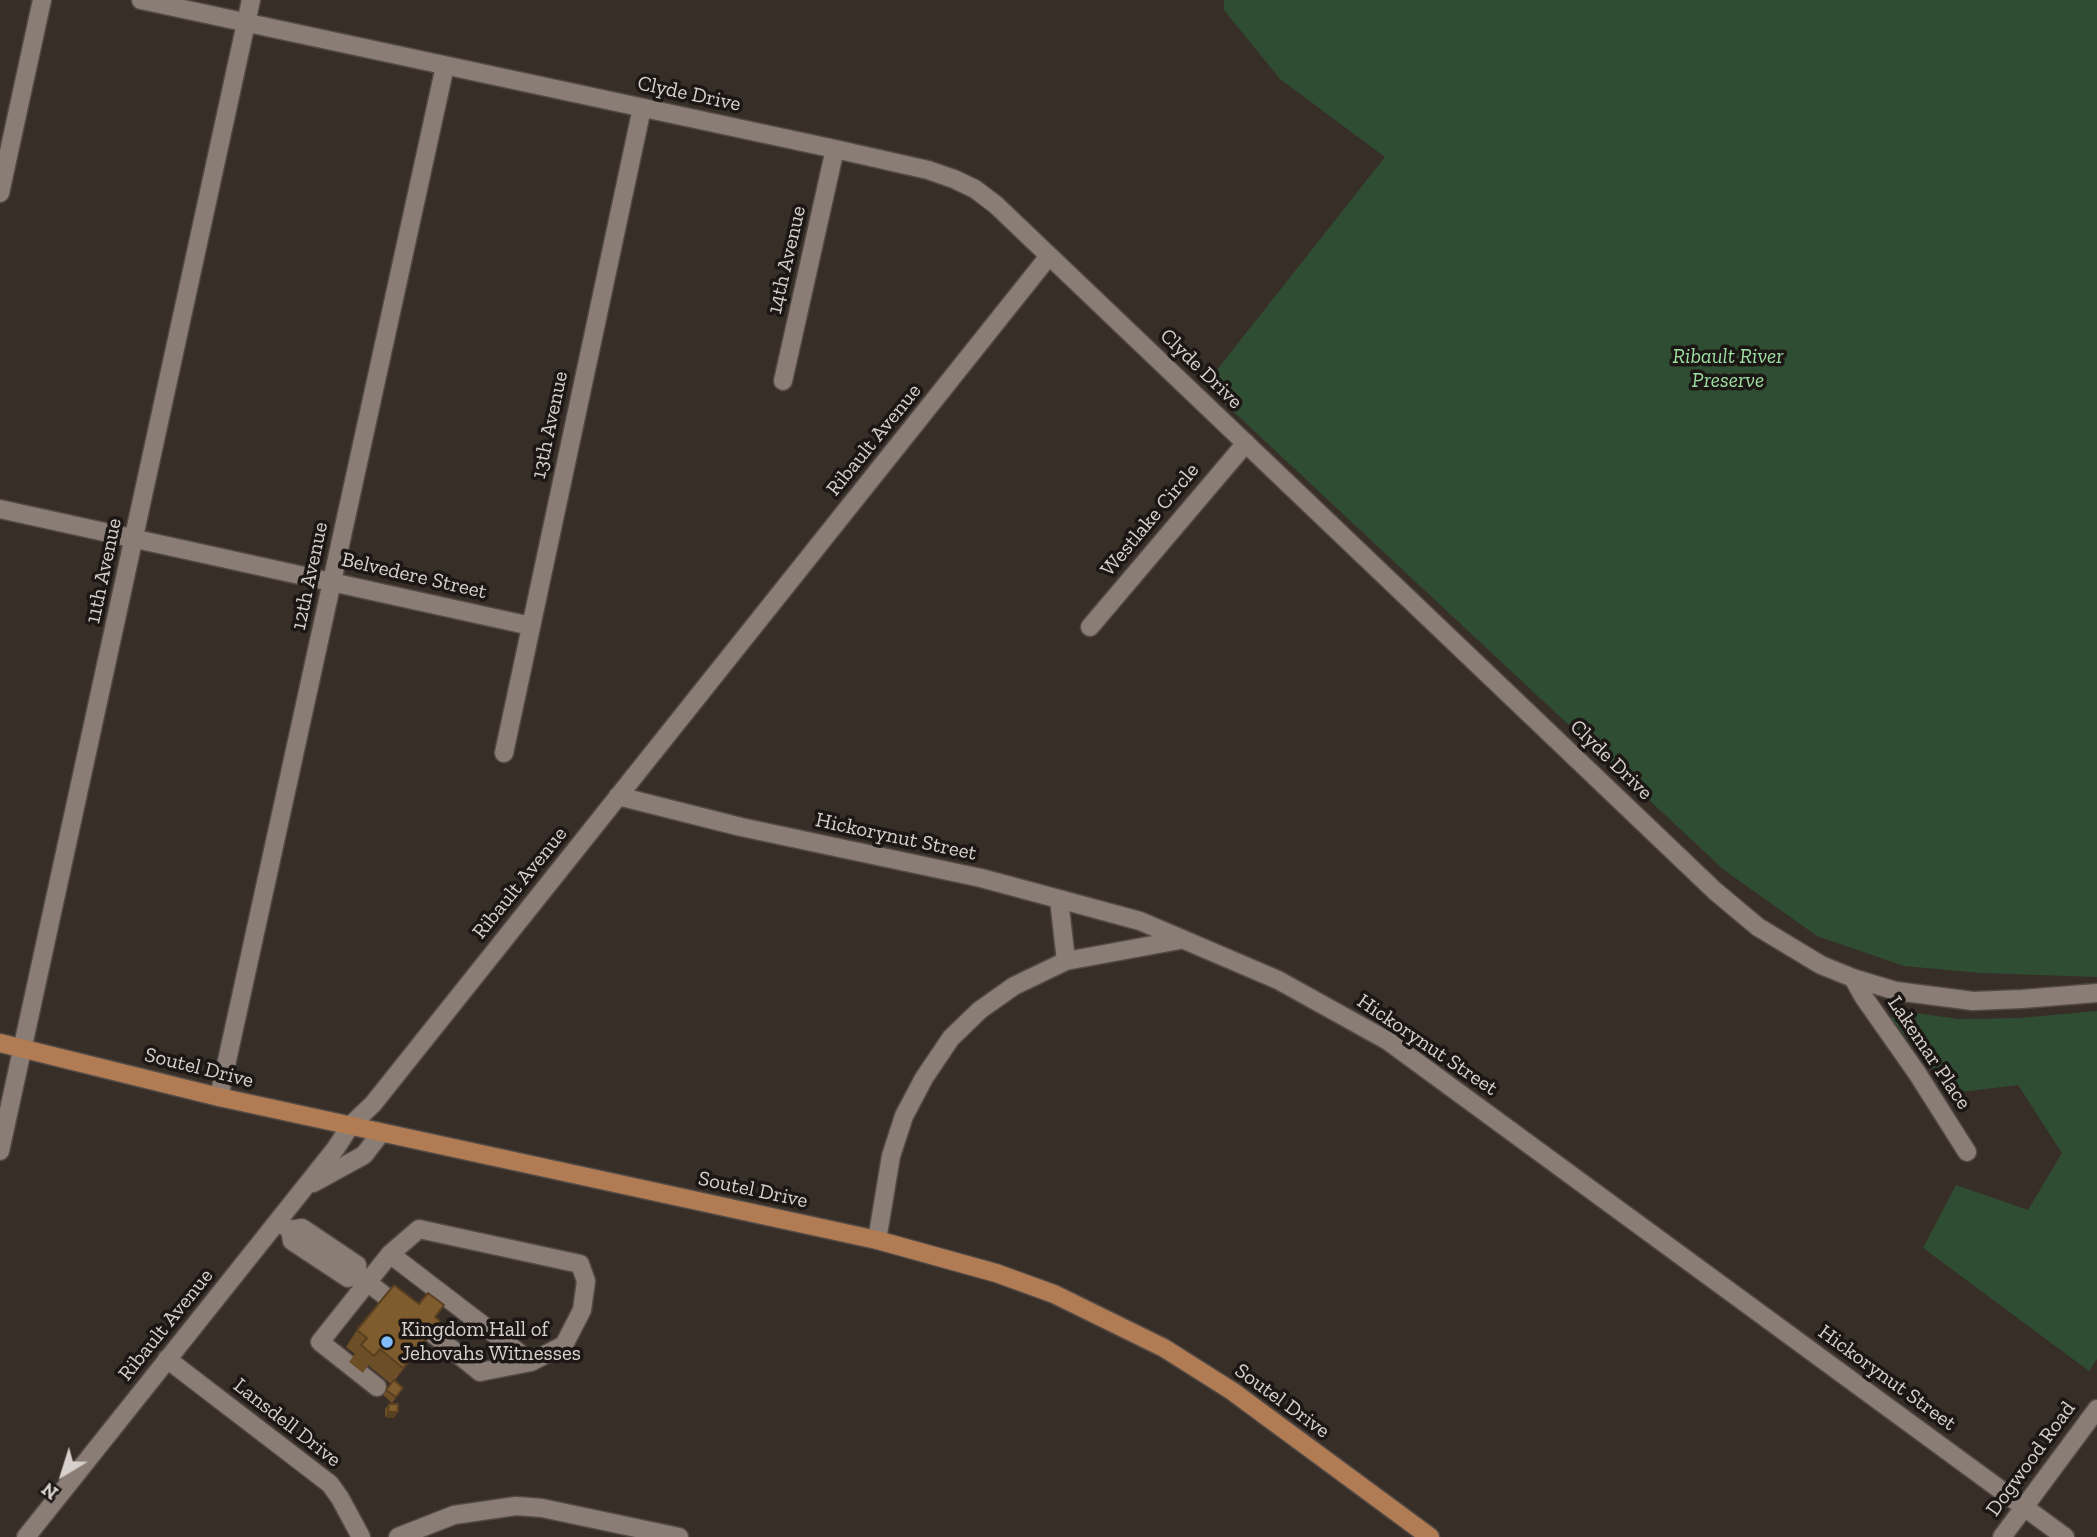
<!DOCTYPE html>
<style>
body{margin:0}
#map{position:relative;width:2097px;height:1537px;overflow:hidden;background:#382e28;font-family:"Zilla Slab",serif}
canvas{display:block}
.north{position:absolute;left:28px;top:1439px;width:70px;height:70px;-webkit-text-stroke:5px #1c1715;paint-order:stroke;rotate:218deg;font-size:19px;font-weight:700;line-height:28px;text-align:center;color:#d7d0cc}
.north::after{content:'';display:block;margin:auto;width:24px;height:32px;background:#d7d0cc;clip-path:polygon(50% 0,100% 100%,50% 72%,0 100%)}
</style>
<div id="map">
<canvas width="2097" height="1537"></canvas>
<div class="north">N</div>
</div>
<script>
const ctx = document.querySelector('canvas').getContext('2d');
ctx.lineJoin = 'round';
function paint(path, color) { ctx.fillStyle = color; ctx.fill(path, 'evenodd'); }
const toPath = rows => new Path2D(rows.map(r => 'M' + r).join(''));
function stroke(path, color, width, dash) { ctx.strokeStyle = color; ctx.lineWidth = width; ctx.lineCap = dash ? 'butt' : 'round'; ctx.setLineDash(dash || []); ctx.stroke(path); }
function drawText(font, color, halo, rows, align = 'center') {
  ctx.font = font + ' "Zilla Slab",serif'; ctx.lineWidth = 7; ctx.setLineDash([]); ctx.textBaseline = 'middle'; ctx.strokeStyle = halo; ctx.fillStyle = color; for (const [text, x, y, turn = 0] of rows) {
    ctx.save(); ctx.translate(x, y); ctx.rotate((+turn || 0) * Math.PI / 180); ctx.textAlign = isNaN(turn) ? turn : align; if (halo) ctx.strokeText(text, 0, 0); ctx.fillText(text, 0, 0); ctx.restore();
  }
}
const green = toPath([
 [1224,0,2097,0,2097,977,1980,973,1904,966,1817,936,1724,870,1205,385,1385,157,1280,79,1224,10],
 [1894,1010,1959,1019,2019,1018,2097,1011,2097,1359,2089,1371,1923,1248,1956,1185,2028,1210,2062,1153,2018,1085,1952,1093,1891,1019]
]);
const minor = toPath([
 [141,0,835,149,928,170,954,179,975,189,996,205,1715,891,1758,927,1821,965,1853,978,1896,991,1973,1001,2022,999,2097,993],
 [0,193,42,0],
 [783,381,835,149],
 [0,509,531,626],
 [1090,627,1246,443],
 [504,753,642,108],
 [618,796,741,827,981,878,1059,899,1140,921,1278,980,1388,1041,2065,1537],
 [1059,899,1066,961],
 [1853,978,1863,996,1917,1073,1967,1152],
 [219,1097,445,66],
 [0,1151,251,0],
 [313,1183,364,1155,381,1133],
 [283,1225,290,1230,292,1241,348,1278,358,1275],
 [290,1230,302,1228,357,1265,358,1275,402,1309],
 [877,1240,891,1156,904,1116,924,1078,951,1038,980,1010,1014,986,1066,961,1180,940],
 [390,1254,419,1229,580,1264,586,1281,582,1310,564,1345,531,1362,480,1372,427,1329],
 [167,1359,330,1484,340,1498,361,1537],
 [377,1387,320,1342,390,1254,531,1362],
 [26,1537,336,1148,350,1126,373,1104,1049,256],
 [398,1537,454,1515,516,1506,542,1508,679,1537],
 [2002,1537,2097,1409]
]);
const major = toPath([
 [0,1043,219,1097,877,1240,996,1273,1054,1294,1164,1348,1232,1391,1430,1537]
]);
const wall = toPath([
 [435,1317,440,1321,429,1337,394,1381,403,1388,392,1403,383,1395,391,1384,368,1365,363,1373,349,1362,355,1354,346,1347,357,1330],
 [389,1404,394,1418,385,1417,385,1409]
]);
const shadedWall = toPath([
 [440,1321,429,1337,392,1384,403,1368],
 [388,1412,398,1412,394,1418,385,1417]
]);
const building = toPath([
 [394,1285,419,1304,428,1293,444,1305,435,1317,440,1321,403,1368,380,1349,374,1356,361,1345,367,1338,357,1330,394,1285],
 [394,1380,403,1388,396,1397,386,1390,394,1380],
 [389,1404,398,1404,398,1412,388,1412,389,1404]
]);
const markers = [
 [387,1342,7,"#80bdfa"]
];
const streetNames = [
 ["Clyde Drive",689,94,12],
 ["14th Avenue",787,260,-77],
 ["Clyde Drive",1201,369,44],
 ["13th Avenue",550,425,-78],
 ["Ribault Avenue",874,440,-51],
 ["Westlake Circle",1150,520,-50],
 ["11th Avenue",104,571,-78],
 ["12th Avenue",310,576,-78],
 ["Belvedere Street",414,576,13],
 ["Clyde Drive",1611,760,44],
 ["Hickorynut Street",896,837,12],
 ["Ribault Avenue",520,883,-51],
 ["Hickorynut Street",1427,1045,34],
 ["Lakemar Place",1929,1053,56],
 ["Soutel Drive",199,1068,14],
 ["Soutel Drive",753,1190,12],
 ["Ribault Avenue",166,1325,-51],
 ["Hickorynut Street",1887,1378,36],
 ["Soutel Drive",1282,1401,36],
 ["Lansdell Drive",287,1423,38],
 ["Dogwood Road",2031,1459,-54]
];
const parkNames = [
 ["Ribault River",1728,357],
 ["Preserve",1728,381]
];
const poiNames = [
 ["Kingdom Hall of",401,1330],
 ["Jehovahs Witnesses",401,1354]
];
paint(green, '#2f4d32');
stroke(minor, '#534a45', 21);
stroke(major, '#534a45', 21);
stroke(minor, '#897d76', 18);
stroke(major, '#b17c54', 18);
paint(wall, '#6d4f27');
paint(shadedWall, '#594020');
paint(building, '#7f5c2d');
stroke(building, '#594020', 2);
for (const [x, y, r, color] of markers) { const dot = new Path2D(); dot.arc(x, y, r, 0, 2 * Math.PI); ctx.fillStyle = color; ctx.fill(dot); stroke(dot, '#1c1715', 2.5); }
drawText('21px', '#d7d0cc', '#1c1715', streetNames);
drawText('italic 21px', '#9bdfa2', '#1c1715', parkNames);
drawText('21px', '#d7d0cc', '#1c1715', poiNames, 'left');
</script>
